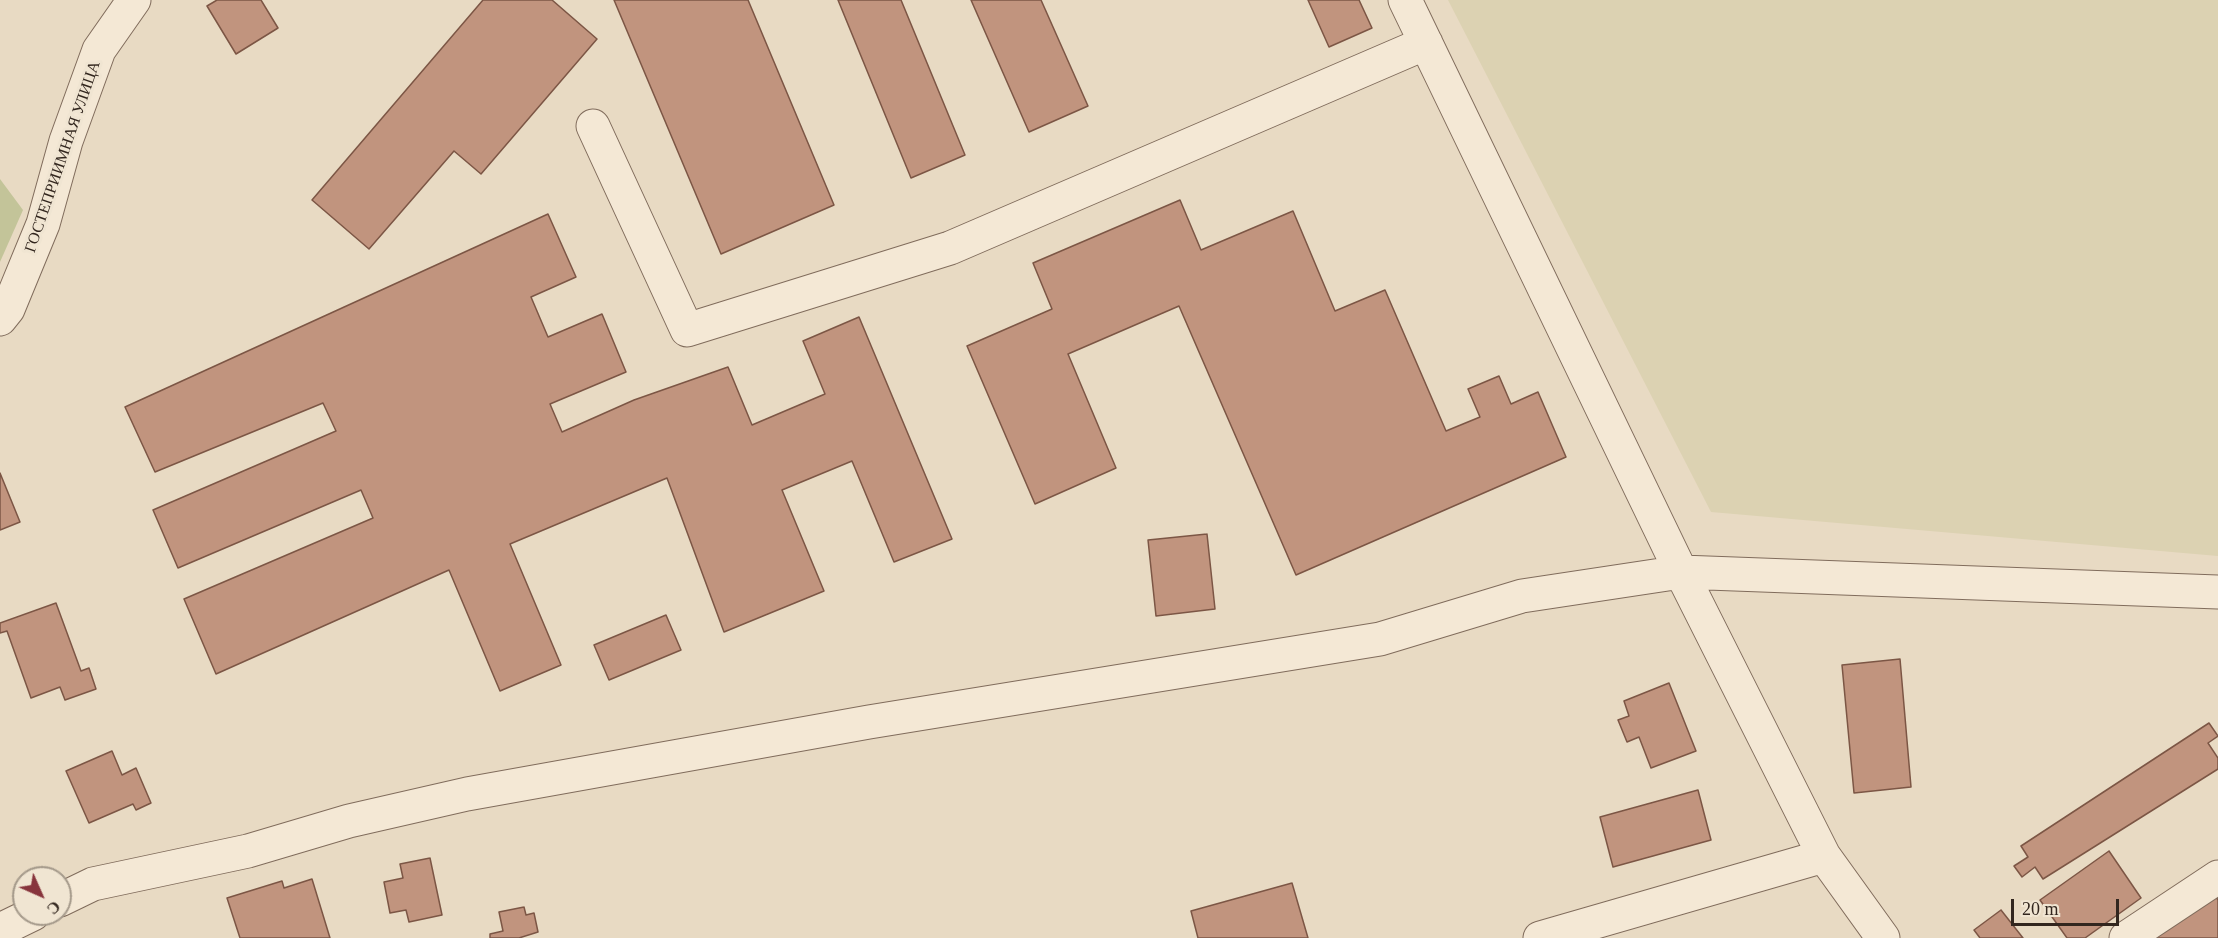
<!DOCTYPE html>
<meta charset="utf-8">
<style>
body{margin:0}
#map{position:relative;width:2218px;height:938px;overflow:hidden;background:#e8dac3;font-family:Georgia,serif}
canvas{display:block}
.north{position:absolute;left:12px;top:866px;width:60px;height:60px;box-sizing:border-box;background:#f0e5d2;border:2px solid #a4998a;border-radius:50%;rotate:135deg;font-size:16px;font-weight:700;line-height:24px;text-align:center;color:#32261e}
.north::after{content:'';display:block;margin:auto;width:21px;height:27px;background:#87343c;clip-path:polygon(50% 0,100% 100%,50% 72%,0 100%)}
.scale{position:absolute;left:2011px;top:899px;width:108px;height:27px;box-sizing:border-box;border:3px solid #32261e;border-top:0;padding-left:8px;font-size:18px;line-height:21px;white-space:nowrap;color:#32261e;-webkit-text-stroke:4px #f0e5d2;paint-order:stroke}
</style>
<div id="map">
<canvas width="2218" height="938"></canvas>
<div class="north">С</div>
<div class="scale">20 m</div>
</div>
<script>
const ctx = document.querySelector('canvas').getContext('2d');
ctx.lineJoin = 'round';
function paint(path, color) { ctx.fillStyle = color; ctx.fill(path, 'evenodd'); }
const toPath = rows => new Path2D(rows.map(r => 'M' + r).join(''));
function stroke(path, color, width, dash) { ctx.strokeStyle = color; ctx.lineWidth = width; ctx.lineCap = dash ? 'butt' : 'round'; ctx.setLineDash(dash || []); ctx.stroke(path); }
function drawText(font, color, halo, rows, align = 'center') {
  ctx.font = font + ' Georgia,serif'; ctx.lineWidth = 6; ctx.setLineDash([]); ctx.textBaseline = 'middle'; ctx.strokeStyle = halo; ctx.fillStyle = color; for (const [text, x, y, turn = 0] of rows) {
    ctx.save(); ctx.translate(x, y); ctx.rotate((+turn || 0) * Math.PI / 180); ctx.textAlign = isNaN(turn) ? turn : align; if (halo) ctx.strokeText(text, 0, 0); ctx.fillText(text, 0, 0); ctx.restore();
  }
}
const farmland = toPath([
 [1448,0,2218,0,2218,556,1711,512]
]);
const green = toPath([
 [0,179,23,210,0,262]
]);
const building = toPath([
 [217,0,261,0,278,28,236,54,207,6,217,0],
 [483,0,552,0,597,39,481,174,454,151,369,249,312,200,483,0],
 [614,0,748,0,834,205,721,254,614,0],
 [838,0,901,0,965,155,911,178,838,0],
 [971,0,1041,0,1088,106,1029,132,971,0],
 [1308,0,1359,0,1372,28,1329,47,1308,0],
 [1180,200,1201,250,1293,211,1335,311,1385,290,1446,431,1480,417,1468,389,1499,376,1511,404,1538,392,1566,457,1296,575,1179,306,1068,354,1116,468,1035,504,967,346,1052,309,1033,263,1180,200],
 [548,214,576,277,531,297,548,337,602,314,626,372,550,404,562,432,634,400,728,367,752,425,825,394,803,341,859,317,952,539,894,562,852,461,782,490,824,591,724,632,667,478,510,544,561,665,500,691,449,570,216,674,184,599,373,518,361,490,178,568,153,510,336,431,323,403,155,472,125,407,548,214],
 [0,473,20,522,0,530,0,473],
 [1207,534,1215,609,1156,616,1148,540,1207,534],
 [56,603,81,671,89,668,96,689,65,700,60,687,31,698,7,631,0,633,0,623,56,603],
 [666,615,681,650,609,680,594,645,666,615],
 [1900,659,1911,787,1854,793,1842,665,1900,659],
 [1669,683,1696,751,1651,768,1639,737,1627,742,1618,720,1629,716,1624,701,1669,683],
 [2209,723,2218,736,2208,743,2218,758,2218,769,2043,879,2035,867,2022,877,2014,866,2028,857,2021,846,2209,723],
 [112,751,122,775,136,768,151,803,136,810,133,804,89,823,66,771,112,751],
 [1698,790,1711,840,1613,867,1600,817,1698,790],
 [2109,851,2141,898,2085,938,2067,938,2040,900,2109,851],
 [430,858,442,915,409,922,406,910,390,913,384,882,403,878,400,864,430,858],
 [312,879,330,938,240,938,227,898,282,881,284,888,312,879],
 [1292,883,1308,938,1198,938,1191,911,1292,883],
 [2215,895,2218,900,2218,938,2147,938,2215,895],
 [524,907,526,915,534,913,538,932,519,938,490,938,490,934,503,931,499,912,524,907],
 [2001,910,2023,938,1980,938,1974,930,2001,910]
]);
const minor = toPath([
 [1405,0,1681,572,1824,856,1883,938],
 [593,126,687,330,950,248,1426,43],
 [0,319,8,309,43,224,66,141,99,50,134,0],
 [60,900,93,884,248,851,349,821,467,794,869,722,1380,639,1522,596,1681,572,2218,592],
 [0,930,33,914],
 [1540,938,1824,856],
 [2126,938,2218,877]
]);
const streetNames = [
 ["ГОСТЕПРИИМНАЯ УЛИЦА",63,157,-71]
];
paint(farmland, '#dcd2b2');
paint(green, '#c3c499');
paint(building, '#c1947e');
stroke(building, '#7c5645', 1.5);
stroke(minor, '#806c5c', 35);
stroke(minor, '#f4e8d5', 33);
drawText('16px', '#32261e', '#f0e5d2', streetNames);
</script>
